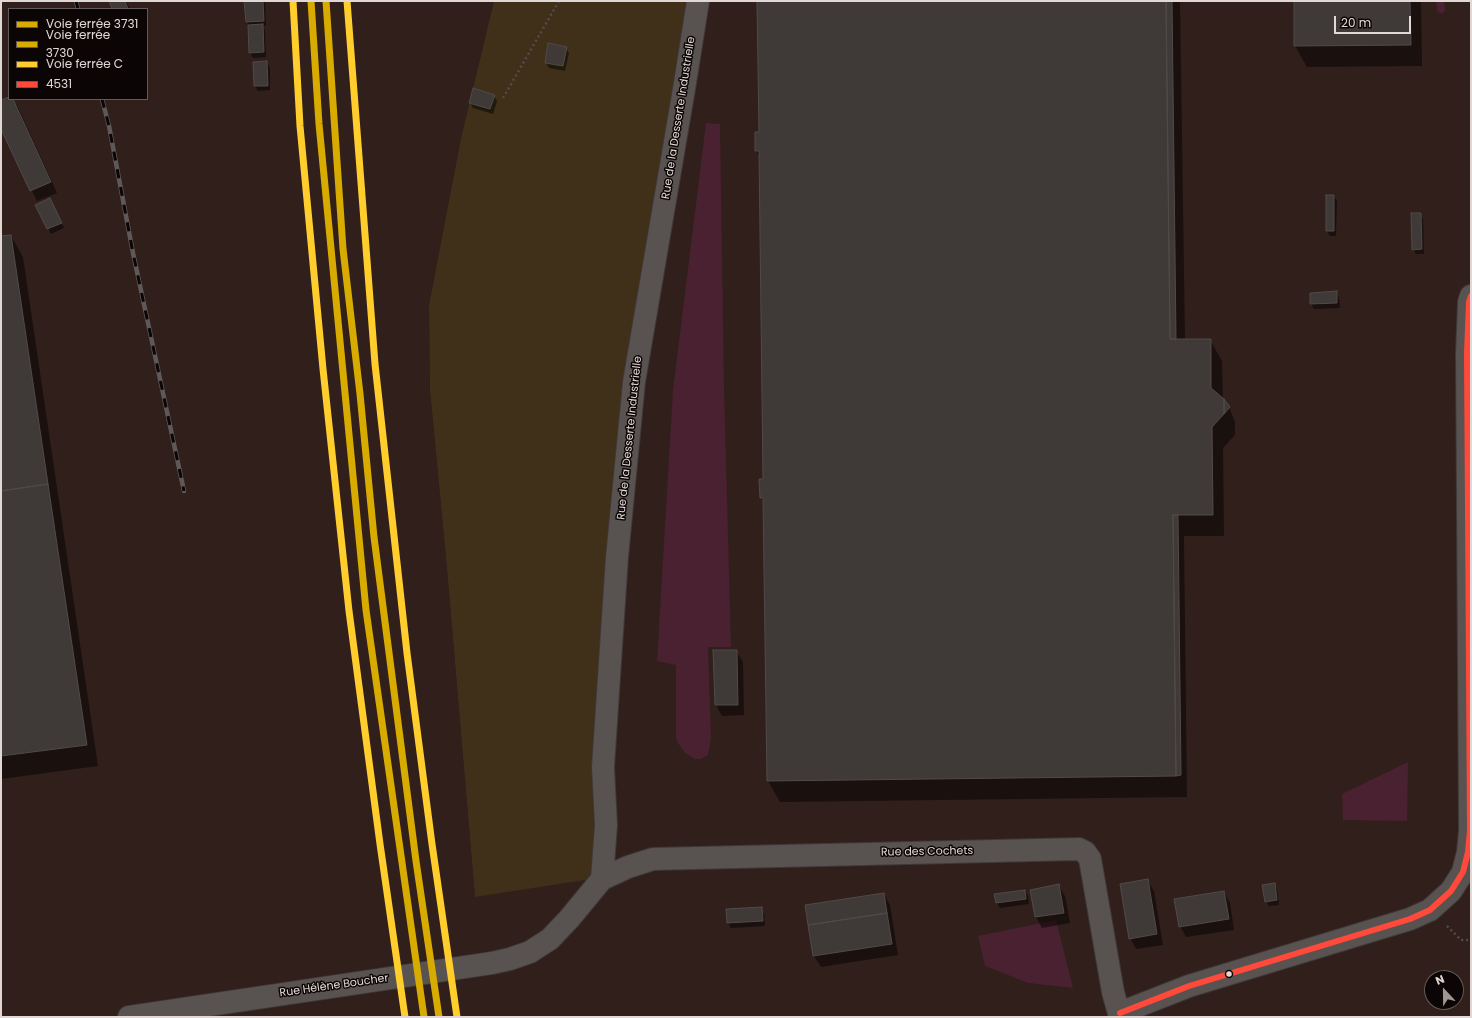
<!DOCTYPE html>
<meta charset="utf-8">
<style>
body{margin:0}
#map{position:relative;width:1472px;height:1018px;overflow:hidden;background:#221b1a;font-family:Poppins,sans-serif}
canvas{display:block}
.frame{position:absolute;inset:0;border:2px solid #e1d8d5;pointer-events:none}
.legend{position:absolute;left:8px;top:8px;width:140px;height:92px;box-sizing:border-box;background:#0b0605;border:1px solid #615a58;margin:0;padding:5px 7px;list-style:none;font-size:12px;color:#e1d8d5}
.legend li{display:flex;align-items:center;gap:8px;height:20px}
.legend b{width:20px;border:1px solid #615a58}
.north{position:absolute;left:1424px;top:970px;width:40px;height:40px;box-sizing:border-box;background:#0b0605;border:1px solid #615a58;border-radius:50%;rotate:338deg;font-size:11px;font-weight:700;line-height:16px;text-align:center;color:#e1d8d5}
.north::after{content:'';display:block;margin:auto;width:14px;height:18px;background:#9e9694;clip-path:polygon(50% 0,100% 100%,50% 72%,0 100%)}
.scale{position:absolute;left:1334px;top:16px;width:77px;height:18px;box-sizing:border-box;border:2px solid #e1d8d5;border-top:0;padding-left:5px;font-size:12px;line-height:14px;white-space:nowrap;color:#e1d8d5;-webkit-text-stroke:3px #0b0605;paint-order:stroke}
</style>
<div id="map">
<canvas width="1472" height="1018"></canvas>
<div class="frame"></div>
<ul class="legend">
<li><b style="height:5px;background:#d8ab00"></b>Voie ferrée 3731</li>
<li><b style="height:5px;background:#d8ab00"></b>Voie ferrée 3730</li>
<li><b style="height:5px;background:#ffcd2c"></b>Voie ferrée C</li>
<li><b style="height:5px;background:#ff493a"></b>4531</li>
</ul>
<div class="north">N</div>
<div class="scale">20 m</div>
</div>
<script>
const ctx = document.querySelector('canvas').getContext('2d');
ctx.lineJoin = 'round';
function paint(path, color) { ctx.fillStyle = color; ctx.fill(path, 'evenodd'); }
const toPath = rows => new Path2D(rows.map(r => 'M' + r).join(''));
function stroke(path, color, width, dash) { ctx.strokeStyle = color; ctx.lineWidth = width; ctx.lineCap = dash ? 'butt' : 'round'; ctx.setLineDash(dash || []); ctx.stroke(path); }
function drawText(font, color, halo, rows, align = 'center') {
  ctx.font = font + ' Poppins,sans-serif'; ctx.lineWidth = 3; ctx.setLineDash([]); ctx.textBaseline = 'middle'; ctx.strokeStyle = halo; ctx.fillStyle = color; for (const [text, x, y, turn = 0] of rows) {
    ctx.save(); ctx.translate(x, y); ctx.rotate((+turn || 0) * Math.PI / 180); ctx.textAlign = isNaN(turn) ? turn : align; if (halo) ctx.strokeText(text, 0, 0); ctx.fillText(text, 0, 0); ctx.restore();
  }
}
const built = toPath([
 [1,1,494,1,461,138,429,305,430,390,447,569,475,897,619,557,700,1,1471,1,1471,1017,1,1017],
 [9,9,147,9,147,99,9,99],
 [1432,978,1456,978,1456,1002,1432,1002]
]);
const green = toPath([
 [494,1,700,1,635,382,604,877,475,897,447,569,430,390,429,305,461,138]
]);
const water = toPath([
 [706,123,720,124,724,385,731,647,708,647,711,738,708,755,701,759,695,759,685,753,678,743,676,738,676,665,657,661,673,390],
 [1408,762,1407,821,1343,820,1342,794],
 [1056,920,1073,988,1028,983,985,966,978,936]
]);
const shadow = toPath([
 [110,1,126,1,130,9,113,9],
 [245,1,265,1,266,26,263,26,265,30,266,57,253,58,250,53,249,26,247,22],
 [758,1,1180,1,1185,340,1210,340,1222,361,1223,400,1229,407,1235,422,1235,435,1223,448,1224,536,1184,536,1187,797,780,802,768,781,764,504,761,497,764,480,760,157,756,151,760,134],
 [1295,1,1421,1,1422,66,1307,67,1295,46],
 [566,48,569,53,565,71,549,68,546,63],
 [267,62,270,68,270,90,258,91,255,86],
 [494,96,497,101,493,114,473,108,470,102],
 [9,98,9,99,13,99,18,107,57,193,37,201,1,126,1,101],
 [1327,196,1334,196,1337,201,1336,236,1330,236,1327,231],
 [37,205,53,205,64,228,51,234],
 [1420,214,1423,219,1424,254,1416,254,1413,249],
 [11,236,23,257,98,766,1,779,1,237],
 [1336,292,1339,298,1340,308,1314,309,1311,304],
 [736,651,743,662,744,715,722,716,716,705],
 [1147,880,1154,891,1163,945,1136,949,1130,938],
 [1274,884,1277,889,1279,905,1269,906,1266,901],
 [1059,886,1065,896,1070,923,1042,928,1036,917,1031,890],
 [1025,891,1028,896,1029,904,1000,908,997,903],
 [1224,892,1230,903,1234,930,1186,937,1180,926],
 [884,894,890,905,898,955,821,967,814,956,807,906],
 [761,909,764,914,765,926,731,928,728,923]
]);
const stream = toPath([
 [1440,1,1441,9]
]);
const building = toPath([
 [109,1,125,1,128,9,112,9,109,1],
 [244,1,263,1,264,21,246,22,244,1],
 [757,1,1166,1,1170,339,1211,339,1211,388,1224,399,1224,414,1212,427,1213,515,1173,515,1176,776,767,781,763,498,760,498,759,479,763,479,759,151,755,151,755,132,759,132,757,1],
 [1166,1,1172,1,1176,339,1170,339,1166,1],
 [1294,1,1410,1,1411,45,1294,46,1294,1],
 [263,24,264,52,249,53,248,25,263,24],
 [548,43,567,47,563,66,545,63,548,43],
 [267,61,268,86,254,86,253,62,267,61],
 [473,88,495,95,490,109,469,103,473,88],
 [9,97,9,99,13,99,51,182,30,191,1,129,1,100,9,97],
 [1326,195,1334,195,1334,231,1326,231,1326,195],
 [50,198,62,223,47,229,35,205,50,198],
 [1411,213,1421,213,1422,249,1412,250,1411,213],
 [11,235,48,484,1,491,1,236,11,235],
 [1337,291,1337,303,1310,304,1310,293,1337,291],
 [1224,399,1230,407,1224,414,1224,399],
 [48,484,87,745,1,756,1,491,48,484],
 [1173,515,1178,515,1181,775,1176,776,1173,515],
 [713,650,737,650,738,705,715,705,713,650],
 [1148,879,1157,934,1129,939,1120,884,1148,879],
 [1275,883,1277,900,1265,902,1262,885,1275,883],
 [1059,884,1064,913,1035,917,1030,890,1059,884],
 [1025,890,1026,899,996,903,994,894,1025,890],
 [1224,891,1229,919,1179,927,1174,899,1224,891],
 [884,893,887,913,808,925,805,905,884,893],
 [762,907,763,921,727,923,726,909,762,907],
 [887,913,892,944,813,956,808,925,887,913]
]);
const path = toPath([
 [503,98,559,1],
 [1447,926,1461,940,1471,940]
]);
const minor = toPath([
 [602,879,606,825,603,767,617,557,634,382,685,83,698,1],
 [1120,1013,1189,986,1410,919,1430,910,1451,891,1463,872,1468,852,1470,830,1467,353,1469,302,1471,296],
 [129,1017,492,963,510,959,530,952,550,939,569,919,602,879,628,867,653,859,1079,849,1085,852,1090,859,1113,992,1120,1017]
]);
const rail = toPath([
 [76,1,78,9],
 [102,99,109,126,133,253,184,491]
]);
const bus1 = toPath([
 [1120,1013,1189,986,1410,919,1430,910,1451,891,1463,872,1468,852,1470,830,1467,353,1469,302,1471,296]
]);
const rail1 = toPath([
 [326,1,343,249,360,394,374,537,416,861,439,1017]
]);
const rail2 = toPath([
 [311,1,319,124,366,610,424,1017]
]);
const rail3 = toPath([
 [293,1,300,126,323,369,349,611,380,844,405,1017],
 [347,1,375,364,407,653,432,844,457,1017]
]);
const markers = [
 [1229,974,3.5,"#e1d8d5"]
];
const streetNames = [
 ["Rue de la Desserte Industrielle",679,118,-81],
 ["Rue de la Desserte Industrielle",630,438,-84],
 ["Rue des Cochets",927,852,-1],
 ["Rue Hélène Boucher",334,986,-8]
];
paint(built, '#311f1b');
paint(green, '#402f19');
paint(water, '#492130');
paint(shadow, '#0007');
stroke(stream, '#492130', 8);
paint(building, '#3f3a38');
stroke(building, '#504a48', 1);
stroke(minor, '#3e3837', 24);
stroke(path, '#524c4b', 2.5, [2, 3]);
stroke(minor, '#585251', 22);
stroke(rail, '#5e5958', 4.5);
stroke(rail, '#0b0605', 3, [9]);
stroke(bus1, '#ff493a', 6);
stroke(rail1, '#d8ab00', 7);
stroke(rail2, '#d8ab00', 7);
stroke(rail3, '#ffcd2c', 7);
for (const [x, y, r, color] of markers) { const dot = new Path2D(); dot.arc(x, y, r, 0, 2 * Math.PI); ctx.fillStyle = color; ctx.fill(dot); stroke(dot, '#0b0605', 1.5); }
drawText('11px', '#e1d8d5', '#0b0605', streetNames);
</script>
